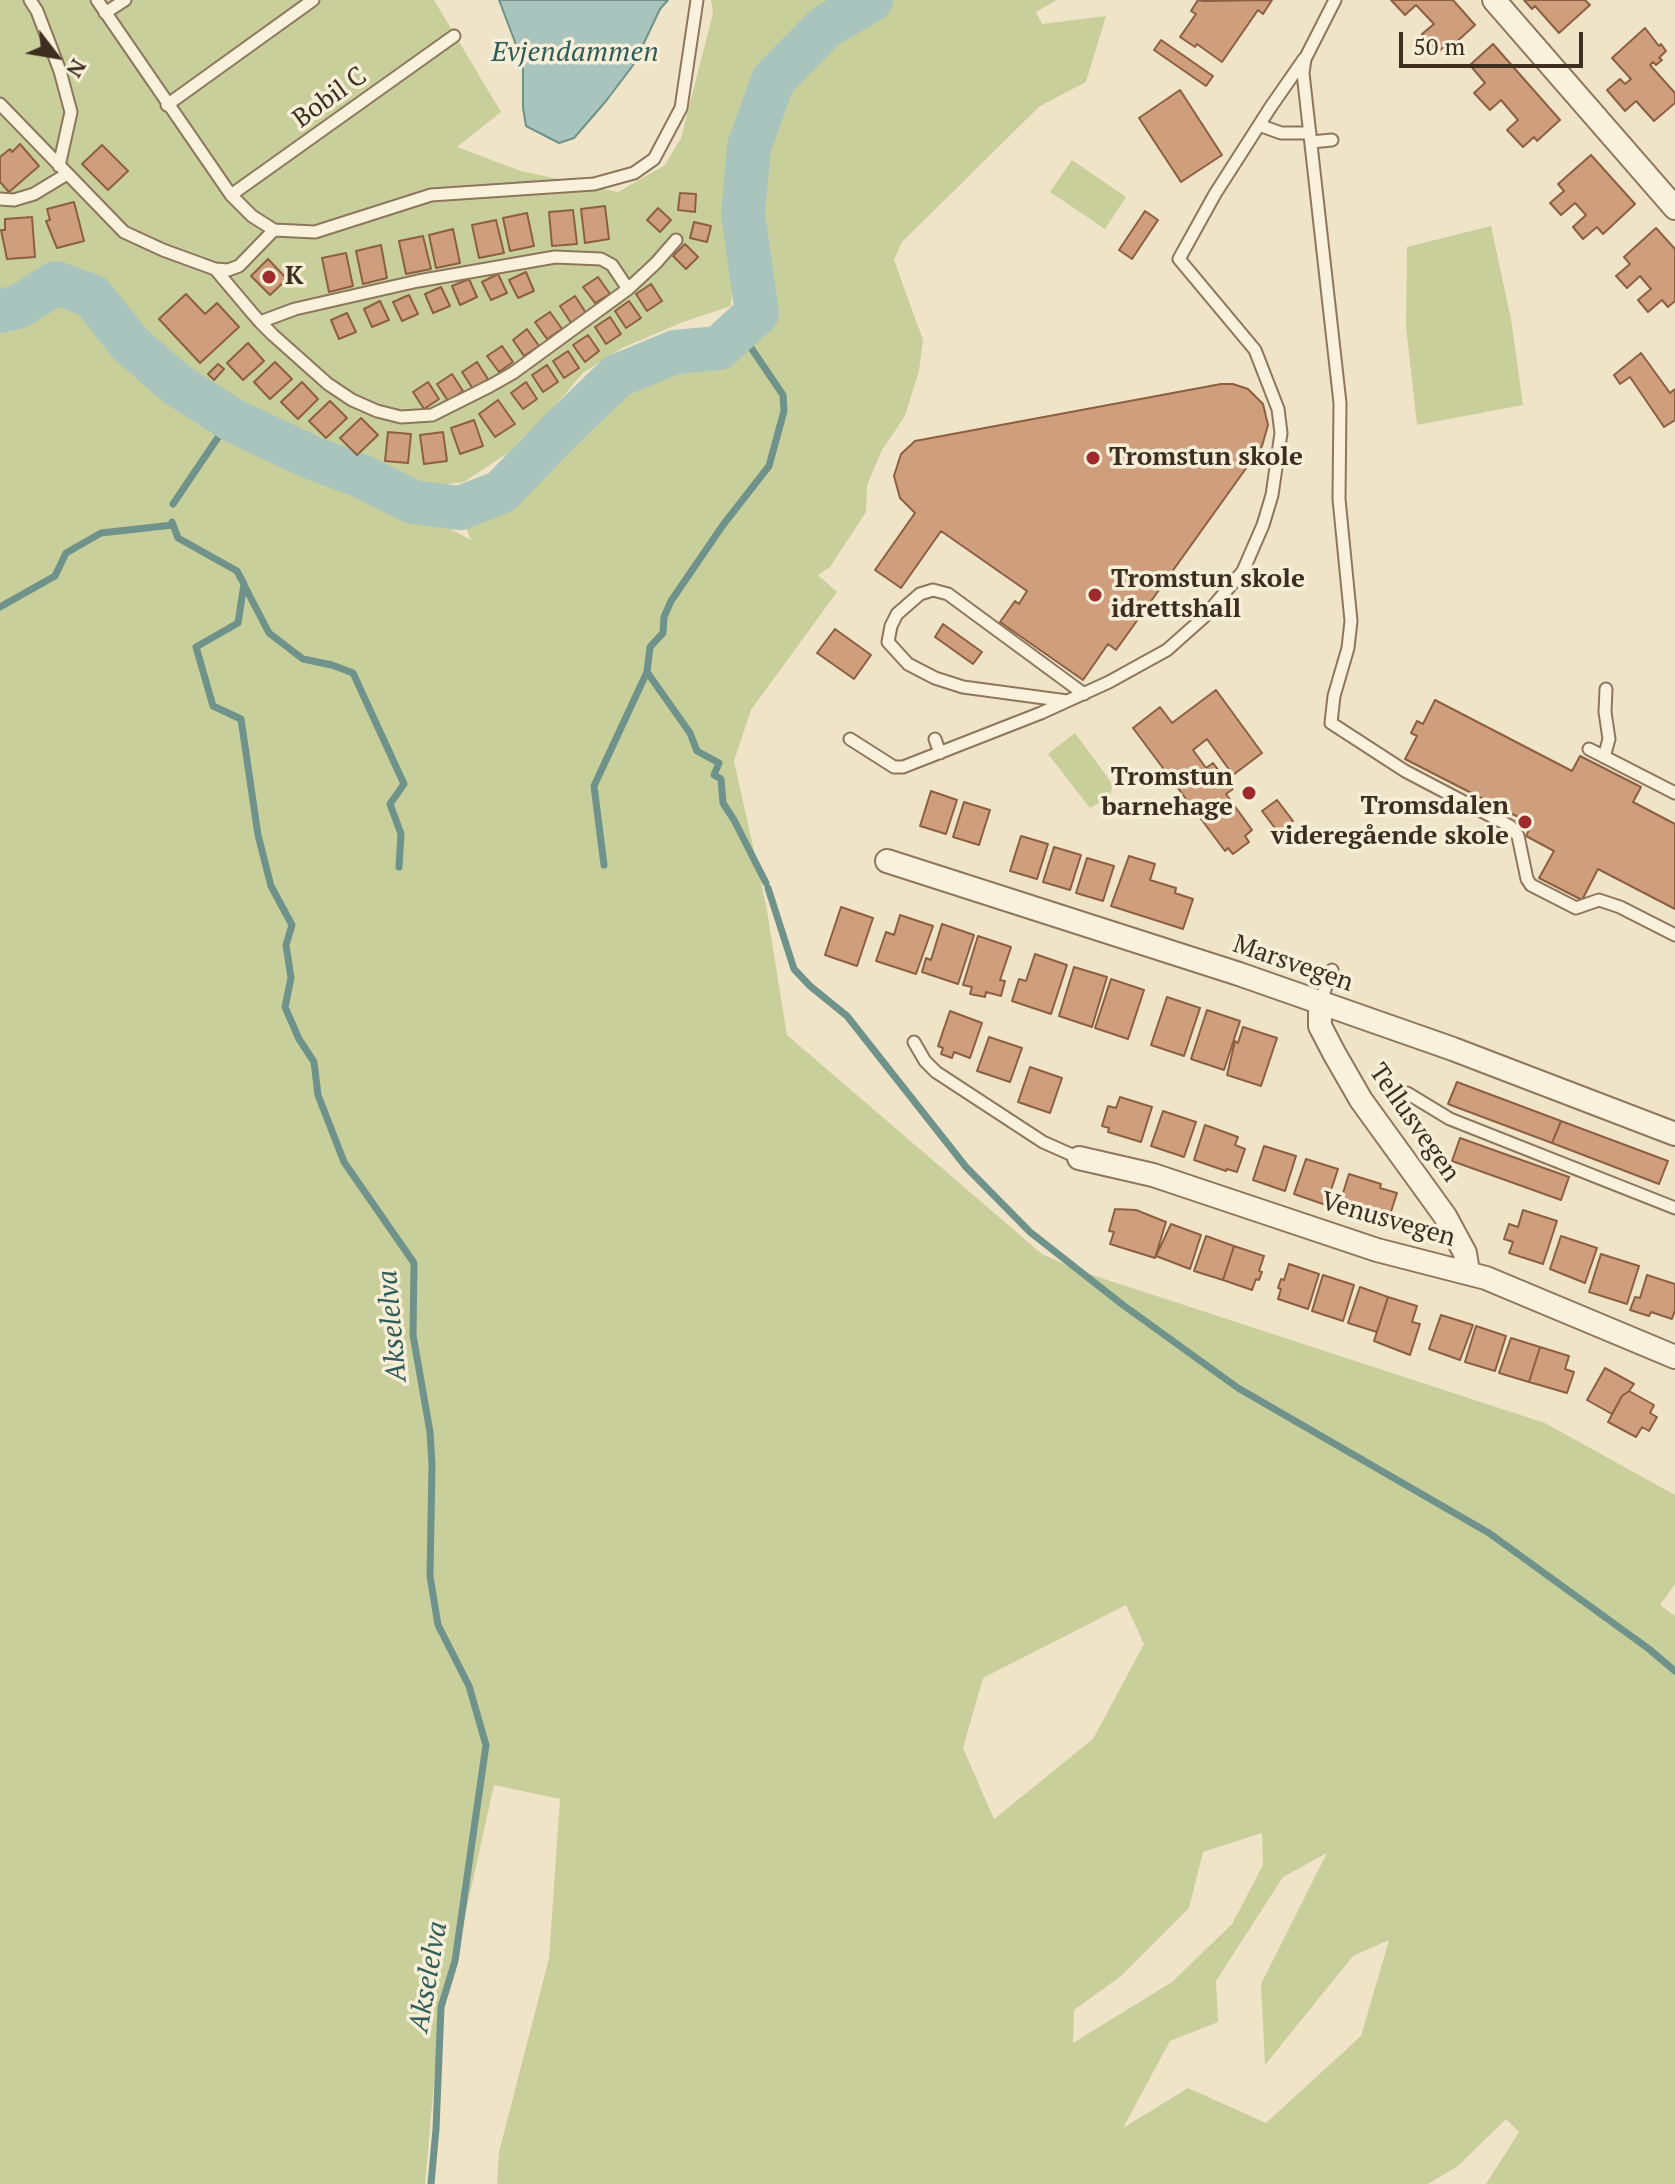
<!DOCTYPE html>
<meta charset="utf-8">
<style>
body{margin:0}
#map{position:relative;width:1675px;height:2184px;overflow:hidden;background:#f0e4c8;font-family:"PT Serif",serif}
canvas{display:block}
.north{position:absolute;left:16px;top:16px;width:80px;height:80px;-webkit-text-stroke:6px #f7eed8;paint-order:stroke;rotate:121deg;font-size:22px;font-weight:700;line-height:32px;text-align:center;color:#3d2e20}
.north::after{content:'';display:block;margin:auto;width:28px;height:36px;background:#3d2e20;clip-path:polygon(50% 0,100% 100%,50% 72%,0 100%)}
.scale{position:absolute;left:1399px;top:32px;width:184px;height:36px;box-sizing:border-box;border:4px solid #3d2e20;border-top:0;padding-left:10px;font-size:24px;line-height:28px;white-space:nowrap;color:#3d2e20;-webkit-text-stroke:6px #f7eed8;paint-order:stroke}
</style>
<div id="map">
<canvas width="1675" height="2184"></canvas>
<div class="north">N</div>
<div class="scale">50 m</div>
</div>
<script>
const ctx = document.querySelector('canvas').getContext('2d');
ctx.lineJoin = 'round';
function paint(path, color) { ctx.fillStyle = color; ctx.fill(path, 'evenodd'); }
const toPath = rows => new Path2D(rows.map(r => 'M' + r).join(''));
function stroke(path, color, width, dash) { ctx.strokeStyle = color; ctx.lineWidth = width; ctx.lineCap = dash ? 'butt' : 'round'; ctx.setLineDash(dash || []); ctx.stroke(path); }
function drawText(font, color, halo, rows, align = 'center') {
  ctx.font = font + ' "PT Serif",serif'; ctx.lineWidth = 7; ctx.setLineDash([]); ctx.textBaseline = 'middle'; ctx.strokeStyle = halo; ctx.fillStyle = color; for (const [text, x, y, turn = 0] of rows) {
    ctx.save(); ctx.translate(x, y); ctx.rotate((+turn || 0) * Math.PI / 180); ctx.textAlign = isNaN(turn) ? turn : align; if (halo) ctx.strokeText(text, 0, 0); ctx.fillText(text, 0, 0); ctx.restore();
  }
}
const green = toPath([
 [0,0,434,0,501,112,457,147,521,171,618,192,665,165,681,138,713,13,711,0,856,0,847,5,769,77,739,183,731,306,683,322,622,348,583,373,541,422,524,436,511,451,464,482,435,486,402,484,344,456,265,425,230,406,133,322,114,350,206,425,311,467,359,495,411,518,445,526,471,540,459,511,502,494,620,378,675,353,721,349,761,314,747,216,756,148,775,84,827,32,879,0,1057,0,1036,12,1042,24,1106,16,1086,82,1040,106,902,242,894,260,923,340,919,371,905,416,882,450,867,485,866,512,830,567,818,575,837,592,751,710,734,761,766,905,787,1035,1042,1254,1077,1270,1545,1423,1675,1495,1675,1584,1660,1605,1675,1616,1675,2184,1486,2184,1519,2132,1506,2119,1458,2166,1428,2184,497,2184,499,2152,549,1958,560,1799,494,1785,438,2038,425,2184,0,2184],
 [1126,1605,1144,1644,1093,1739,994,1819,963,1748,983,1678],
 [1262,1833,1263,1865,1232,1924,1172,1982,1073,2043,1074,2010,1121,1976,1189,1908,1203,1852],
 [1327,1853,1261,1984,1265,2065,1353,1956,1389,1940,1361,2036,1266,2123,1188,2088,1123,2128,1170,2041,1218,2022,1216,1981,1283,1877],
 [1072,160,1126,197,1105,229,1050,192],
 [1491,226,1511,319,1523,405,1417,425,1406,327,1407,247],
 [1075,733,1113,785,1110,796,1090,808,1048,754]
]);
const water = toPath([
 [499,0,668,0,660,9,634,64,606,101,574,138,559,143,526,126,523,108,523,63,499,0]
]);
const stream = toPath([
 [173,504,223,430,239,423],
 [172,522,178,538,237,571,244,584,238,623,196,647,213,706,241,719,258,835,271,886,292,925,286,945,291,978,285,1007,299,1039,314,1062,318,1095,344,1162,414,1263,413,1335,430,1432,432,1465,430,1576,438,1625,469,1686,486,1745,455,1961,441,2007,436,2129,431,2184],
 [244,585,269,633,303,659,332,665,353,673,404,784,390,804,401,834,399,867],
 [0,607,55,576,66,553,101,533,173,525],
 [647,672,690,733,697,751,719,763,714,775,721,779,723,803,734,820,766,883],
 [604,865,594,786,647,672,650,647,663,633,664,617,671,601,723,525,769,466,784,411,783,395,739,330],
 [768,888,794,969,810,986,847,1016,966,1167,1030,1232,1123,1305,1238,1388,1489,1533,1649,1649,1675,1671]
]);
const river = toPath([
 [0,311,18,307,56,283,92,296,130,344,176,384,232,420,310,457,361,476,413,502,460,508,501,492,561,430,617,376,675,352,719,348,757,313,743,214,749,147,773,80,825,27,871,0]
]);
const building = toPath([
 [1198,0,1204,1,1272,0,1263,14,1258,10,1222,62,1197,44,1195,47,1180,37,1196,14,1191,11,1198,0],
 [1391,0,1453,0,1475,25,1452,46,1449,42,1438,52,1422,34,1434,24,1416,5,1405,15,1391,0],
 [1524,0,1585,0,1590,5,1559,33,1535,6,1532,9,1524,0],
 [1645,28,1659,46,1661,44,1666,51,1659,58,1662,60,1656,65,1653,62,1650,65,1675,93,1675,103,1654,121,1636,101,1625,111,1607,90,1620,79,1625,84,1631,79,1612,58,1645,28],
 [1161,40,1213,76,1206,86,1154,50,1161,40],
 [1493,44,1560,120,1537,141,1534,137,1523,147,1507,130,1518,120,1501,100,1490,110,1474,93,1485,83,1470,65,1493,44],
 [1180,90,1222,155,1181,182,1139,118,1180,90],
 [20,144,39,166,9,192,0,182,0,157,10,149,12,152,20,144],
 [102,145,128,171,108,190,82,164,102,145],
 [1591,155,1635,204,1603,234,1597,227,1583,239,1573,227,1586,215,1575,203,1561,215,1550,203,1564,191,1558,184,1591,155],
 [680,193,696,194,695,212,678,210,680,193],
 [74,202,84,241,57,248,46,221,50,220,47,209,74,202],
 [605,206,609,239,585,243,581,209,605,206],
 [658,208,671,220,660,232,647,220,658,208],
 [573,210,577,244,552,246,549,212,573,210],
 [1145,211,1158,220,1132,259,1119,250,1145,211],
 [527,213,534,246,510,251,503,218,527,213],
 [32,217,35,257,7,259,1,230,5,230,5,219,32,217],
 [496,220,504,253,479,258,472,225,496,220],
 [694,222,711,226,707,242,690,238,694,222],
 [1656,228,1675,249,1675,301,1668,307,1662,300,1648,312,1638,300,1651,289,1640,276,1627,288,1616,276,1630,264,1624,257,1656,228],
 [453,229,460,263,436,268,429,235,453,229],
 [423,236,431,269,406,274,399,241,423,236],
 [685,244,698,257,686,269,673,256,685,244],
 [381,245,387,278,363,284,356,251,381,245],
 [346,253,353,286,329,292,322,258,346,253],
 [268,259,287,279,270,295,251,276,268,259],
 [526,272,534,291,518,298,509,280,526,272],
 [498,274,507,293,491,300,482,282,498,274],
 [598,277,610,294,595,303,583,287,598,277],
 [469,279,477,297,460,305,452,286,469,279],
 [651,284,662,301,647,311,636,294,651,284],
 [441,287,450,306,433,313,425,294,441,287],
 [186,294,205,314,217,303,239,327,200,363,159,319,186,294],
 [409,295,418,314,402,321,393,302,409,295],
 [575,296,586,313,571,323,560,306,575,296],
 [380,301,389,320,372,327,364,309,380,301],
 [629,301,641,318,626,328,615,311,629,301],
 [550,312,562,329,547,339,535,322,550,312],
 [347,313,356,332,339,339,331,320,347,313],
 [610,317,621,334,606,344,595,327,610,317],
 [527,329,539,346,524,356,513,340,527,329],
 [588,335,599,351,585,362,573,345,588,335],
 [248,343,264,361,243,380,227,363,248,343],
 [502,346,513,362,499,372,487,356,502,346],
 [568,351,579,368,564,378,553,361,568,351],
 [1641,353,1670,393,1675,389,1675,420,1664,427,1630,377,1620,384,1614,375,1641,353],
 [275,362,292,379,270,399,254,382,275,362],
 [477,362,488,379,473,389,462,372,477,362],
 [218,364,224,369,214,380,208,374,218,364],
 [547,365,558,382,543,392,532,375,547,365],
 [452,374,463,391,448,401,437,384,452,374],
 [302,382,318,399,298,419,281,402,302,382],
 [428,382,439,399,424,409,413,392,428,382],
 [526,382,537,399,523,409,511,393,526,382],
 [1221,384,1233,384,1248,389,1263,404,1268,425,1262,446,1116,650,1108,644,1083,680,1000,622,1015,601,1019,604,1027,591,941,531,901,588,875,570,915,513,900,498,894,476,901,454,915,441,1221,384],
 [498,400,515,424,495,437,479,414,498,400],
 [330,401,347,418,326,438,309,421,330,401],
 [361,418,378,435,357,455,340,438,361,418],
 [474,420,483,446,460,454,451,428,474,420],
 [388,432,411,434,408,463,385,461,388,432],
 [443,432,447,461,424,464,420,435,443,432],
 [943,624,982,652,973,664,935,637,943,624],
 [835,629,871,655,854,679,817,653,835,629],
 [1216,690,1262,753,1233,775,1207,739,1193,750,1206,768,1213,763,1233,789,1226,794,1252,830,1245,836,1249,842,1233,854,1228,848,1225,851,1133,728,1160,707,1172,723,1216,690],
 [1435,700,1572,771,1580,756,1641,787,1633,802,1675,824,1675,909,1598,869,1582,900,1539,878,1554,851,1526,836,1532,824,1405,759,1417,736,1411,733,1417,721,1423,724,1435,700],
 [931,791,957,800,946,834,920,826,931,791],
 [1277,800,1293,821,1278,832,1262,811,1277,800],
 [964,802,990,810,979,845,953,837,964,802],
 [1021,836,1048,844,1037,879,1010,871,1021,836],
 [1054,847,1081,855,1070,890,1043,882,1054,847],
 [1129,856,1155,864,1150,880,1176,888,1175,893,1193,899,1183,929,1111,906,1129,856],
 [1087,858,1114,866,1103,901,1076,893,1087,858],
 [841,907,873,918,857,966,825,955,841,907],
 [900,915,933,926,916,974,876,961,886,932,894,935,900,915],
 [942,924,974,935,958,984,922,972,926,958,931,960,942,924],
 [978,936,1011,947,1000,980,1005,981,1001,996,986,992,985,997,970,994,972,987,963,985,978,936],
 [1035,954,1067,965,1051,1014,1012,1001,1019,979,1026,981,1035,954],
 [1074,967,1107,977,1092,1027,1059,1016,1074,967],
 [1111,979,1144,990,1128,1039,1095,1028,1111,979],
 [1167,997,1200,1008,1184,1056,1151,1045,1167,997],
 [1207,1010,1240,1021,1224,1070,1191,1059,1207,1010],
 [950,1011,982,1023,970,1058,954,1052,952,1058,941,1054,943,1048,938,1046,950,1011],
 [1243,1027,1277,1038,1261,1086,1227,1075,1235,1041,1238,1043,1243,1027],
 [989,1037,1022,1048,1010,1082,977,1071,989,1037],
 [1030,1067,1062,1078,1050,1113,1018,1102,1030,1067],
 [1457,1082,1561,1121,1552,1143,1448,1104,1457,1082],
 [1120,1097,1152,1107,1141,1142,1108,1132,1109,1128,1102,1126,1108,1106,1116,1108,1120,1097],
 [1163,1111,1196,1122,1184,1157,1151,1146,1163,1111],
 [1561,1121,1668,1161,1659,1184,1552,1143,1561,1121],
 [1205,1125,1238,1137,1235,1145,1245,1149,1237,1172,1227,1169,1226,1171,1194,1160,1205,1125],
 [1460,1138,1569,1177,1561,1200,1452,1161,1460,1138],
 [1264,1146,1296,1156,1285,1191,1253,1180,1264,1146],
 [1306,1159,1338,1169,1326,1205,1294,1194,1306,1159],
 [1349,1174,1381,1184,1380,1188,1397,1193,1387,1224,1338,1209,1349,1174],
 [1115,1209,1136,1210,1166,1222,1155,1258,1110,1244,1114,1232,1109,1231,1115,1209],
 [1523,1210,1557,1221,1543,1264,1509,1253,1513,1242,1504,1239,1509,1224,1518,1227,1523,1210],
 [1171,1224,1201,1235,1190,1269,1156,1256,1171,1224],
 [1206,1236,1234,1246,1223,1280,1194,1271,1206,1236],
 [1561,1236,1597,1248,1585,1283,1550,1269,1561,1236],
 [1234,1246,1264,1256,1259,1271,1262,1272,1259,1280,1256,1279,1252,1290,1223,1280,1234,1246],
 [1601,1254,1639,1266,1627,1304,1589,1292,1601,1254],
 [1289,1264,1319,1274,1308,1309,1278,1299,1281,1289,1278,1288,1281,1279,1284,1280,1289,1264],
 [1323,1275,1354,1285,1343,1321,1312,1311,1323,1275],
 [1647,1275,1675,1284,1675,1310,1672,1319,1651,1312,1649,1316,1630,1310,1635,1297,1640,1298,1647,1275],
 [1360,1287,1388,1297,1377,1332,1348,1323,1360,1287],
 [1388,1297,1417,1306,1412,1322,1420,1324,1410,1355,1374,1341,1388,1297],
 [1441,1315,1473,1325,1460,1360,1429,1349,1441,1315],
 [1476,1326,1506,1336,1495,1371,1465,1362,1476,1326],
 [1511,1338,1540,1347,1529,1382,1499,1373,1511,1338],
 [1540,1347,1569,1356,1565,1369,1574,1372,1567,1393,1529,1382,1540,1347],
 [1605,1368,1634,1384,1629,1391,1622,1396,1612,1414,1587,1400,1605,1368],
 [1629,1391,1654,1405,1650,1413,1657,1417,1649,1431,1642,1427,1636,1437,1608,1422,1622,1396,1629,1391]
]);
const service = toPath([
 [30,0,37,11,60,71,71,112,59,166],
 [97,0,231,195,252,216,274,230,315,232,431,195,594,184,634,173,654,159,681,108,697,0],
 [1335,0,1305,59,1303,73,1340,403,1339,499,1351,621,1348,648,1334,696,1331,723,1405,771,1510,826,1518,836,1527,879,1531,885,1576,908,1599,900,1620,907,1675,935],
 [105,13,125,0],
 [0,104,124,232,163,250,215,269,228,270,239,266,274,230],
 [167,105,313,0],
 [1259,125,1281,133,1310,133],
 [1311,142,1332,140],
 [231,195,454,36],
 [0,199,14,200,34,194,67,174],
 [215,269,253,314,260,322,273,335,328,384,352,400,377,411,401,417,432,415,490,386,513,373,628,289,612,265,601,259,555,257,418,281,295,309,260,322],
 [628,289,656,263,676,240],
 [1067,701,963,687,935,678,908,664,888,642,891,626,897,614,920,594,933,590,948,594,1084,694],
 [850,739,894,767,903,767,1041,713,1109,682,1167,650,1204,617,1243,571,1263,525,1272,495,1281,433,1278,409,1255,350,1179,259,1215,194,1270,108,1304,59],
 [935,739,940,753],
 [1589,749,1675,793],
 [1604,757,1609,739,1605,712,1606,689],
 [1320,1003,1332,970],
 [914,1042,925,1061,936,1072,1043,1142,1079,1158],
 [1407,1093,1450,1119,1675,1208]
]);
const minor = toPath([
 [1494,0,1675,208],
 [887,861,1239,974,1453,1049,1675,1134],
 [1320,1004,1320,1026,1334,1053,1361,1100,1445,1216,1465,1253,1468,1272],
 [1079,1158,1153,1175,1377,1250,1486,1278,1675,1357]
]);
const markers = [
 [269,277,8,"#9e2a2b"],
 [1093,458,8,"#9e2a2b"],
 [1095,595,8,"#9e2a2b"],
 [1249,793,8,"#9e2a2b"],
 [1525,822,8,"#9e2a2b"]
];
const streetNames = [
 ["Bobil C",330,98,-36],
 ["Marsvegen",1293,964,19],
 ["Tellusvegen",1414,1123,55],
 ["Venusvegen",1388,1220,16]
];
const poiNames = [
 ["K",285,277],
 ["Tromstun skole",1109,458],
 ["Tromstun skole",1111,580],
 ["idrettshall",1111,610],
 ["Tromstun",1233,778,"right"],
 ["barnehage",1233,808,"right"],
 ["Tromsdalen",1509,807,"right"],
 ["videregående skole",1509,837,"right"]
];
const waterNames = [
 ["Evjendammen",575,53],
 ["Akselelva",393,1326,-95],
 ["Akselelva",429,1977,-80]
];
paint(green, '#c9cf9b');
paint(water, '#a9c4bc');
stroke(water, '#6f938a', 2);
stroke(stream, '#6f938a', 7);
stroke(river, '#a9c4bc', 44);
paint(building, '#cf9f7d');
stroke(building, '#8d5f41', 2);
stroke(service, '#8d765c', 15);
stroke(minor, '#8d765c', 26);
stroke(service, '#faf1dc', 11);
stroke(minor, '#faf1dc', 22);
for (const [x, y, r, color] of markers) { const dot = new Path2D(); dot.arc(x, y, r, 0, 2 * Math.PI); ctx.fillStyle = color; ctx.fill(dot); stroke(dot, '#f7eed8', 3); }
drawText('26px', '#3d2e20', '#f7eed8', streetNames);
drawText('bold 26px', '#3d2e20', '#f7eed8', poiNames, 'left');
drawText('italic 28px', '#2f5d5a', '#f7eed8', waterNames);
</script>
